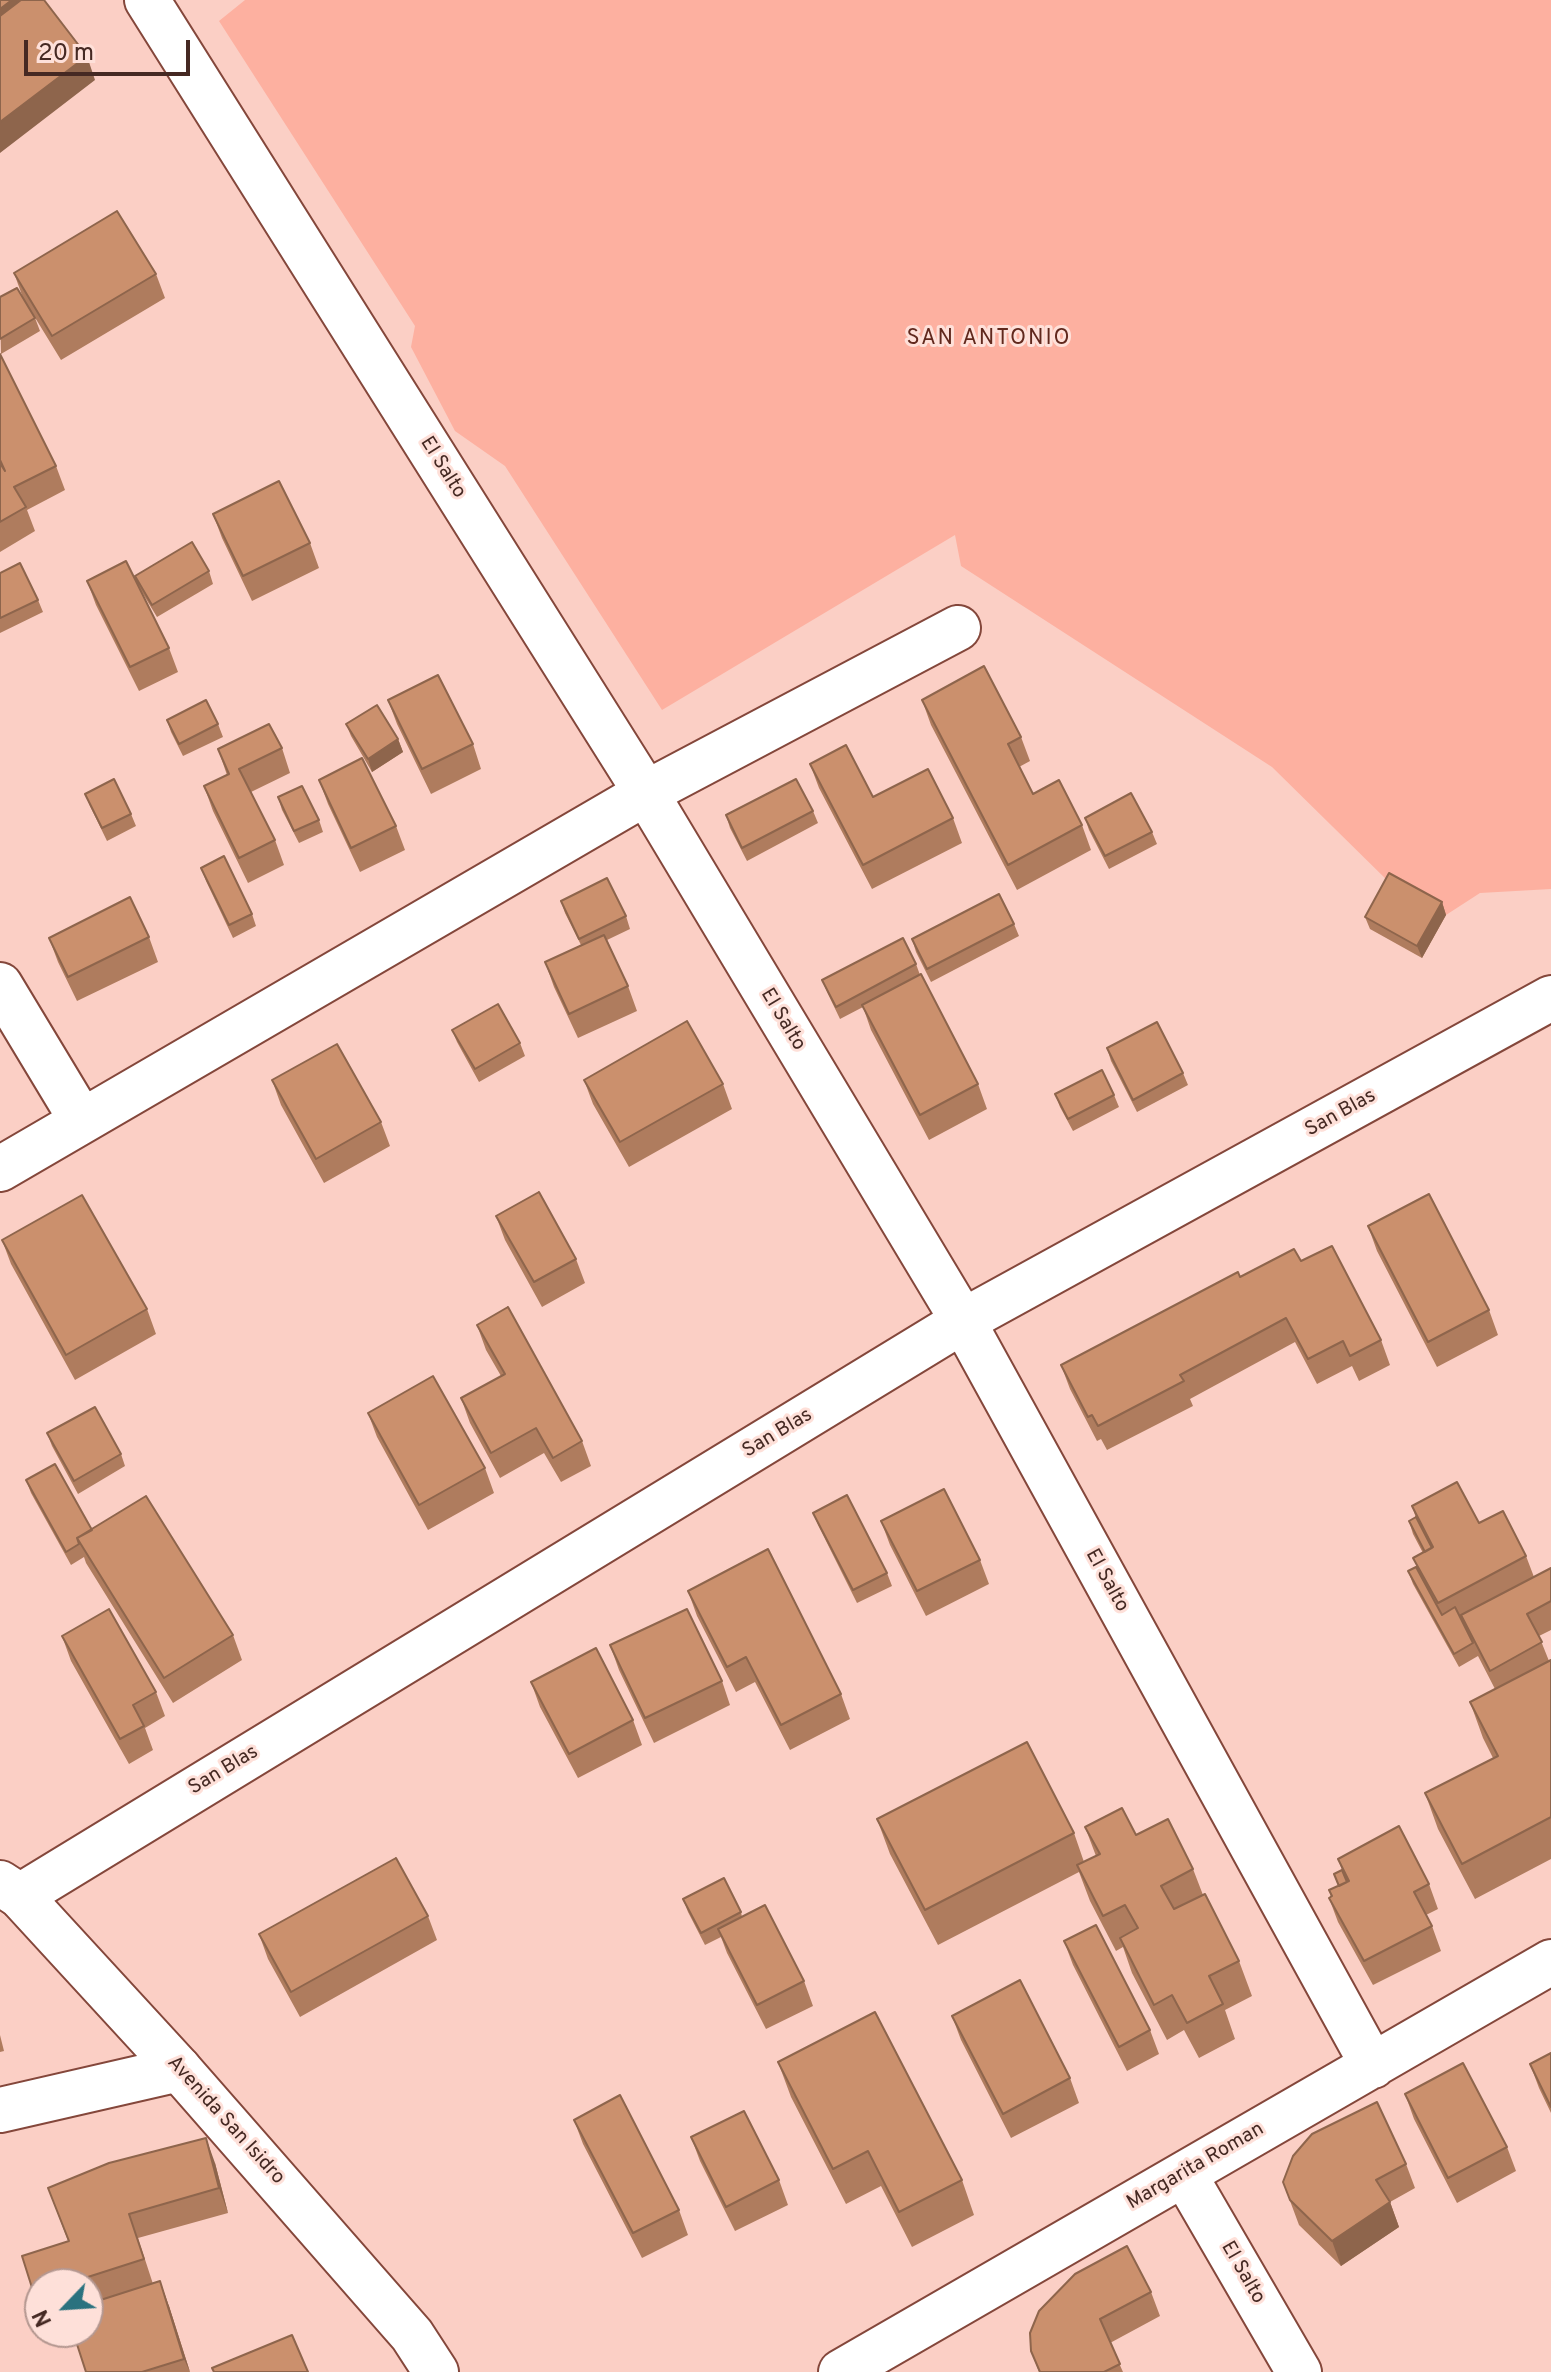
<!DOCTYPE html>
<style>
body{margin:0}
#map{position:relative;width:1551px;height:2372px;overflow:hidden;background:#fbcfc5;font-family:Overpass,sans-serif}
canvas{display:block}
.north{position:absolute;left:24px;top:2268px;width:80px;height:80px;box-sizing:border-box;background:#fee0d9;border:2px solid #b49790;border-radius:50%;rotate:245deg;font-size:22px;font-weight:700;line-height:32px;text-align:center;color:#452923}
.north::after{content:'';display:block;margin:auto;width:28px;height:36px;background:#2b727f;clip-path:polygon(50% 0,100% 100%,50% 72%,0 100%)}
.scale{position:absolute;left:24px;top:40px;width:166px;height:36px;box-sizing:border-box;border:4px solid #452923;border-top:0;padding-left:10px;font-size:24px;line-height:28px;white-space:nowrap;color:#452923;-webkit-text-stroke:6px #fee0d9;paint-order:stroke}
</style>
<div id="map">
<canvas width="1551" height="2372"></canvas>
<div class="north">N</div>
<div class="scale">20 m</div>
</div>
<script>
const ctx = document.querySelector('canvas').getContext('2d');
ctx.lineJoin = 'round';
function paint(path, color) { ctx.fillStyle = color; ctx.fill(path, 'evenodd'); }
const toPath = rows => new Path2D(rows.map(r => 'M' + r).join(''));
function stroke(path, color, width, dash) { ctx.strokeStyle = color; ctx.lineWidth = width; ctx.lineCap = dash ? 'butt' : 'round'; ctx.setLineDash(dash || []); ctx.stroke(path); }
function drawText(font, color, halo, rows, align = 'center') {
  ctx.font = font + ' Overpass,sans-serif'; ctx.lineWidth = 6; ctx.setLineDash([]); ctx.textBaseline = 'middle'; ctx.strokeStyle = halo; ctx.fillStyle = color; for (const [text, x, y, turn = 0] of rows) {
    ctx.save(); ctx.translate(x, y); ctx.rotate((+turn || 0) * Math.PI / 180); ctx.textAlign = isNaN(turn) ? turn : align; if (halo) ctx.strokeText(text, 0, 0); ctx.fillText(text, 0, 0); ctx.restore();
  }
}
const green = toPath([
 [245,0,1551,0,1551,889,1480,893,1446,915,1393,886,1272,767,961,566,955,535,662,710,505,466,455,431,411,347,415,326,219,21]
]);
const minor = toPath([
 [147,0,646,793,963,1321,1373,2066],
 [0,985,82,1121],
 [0,1169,646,793,958,628],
 [20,1896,963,1321,1551,998],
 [0,2110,179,2069],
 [1184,2174,1299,2372],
 [841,2372,1551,1962]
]);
const major = toPath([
 [0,1883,20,1896,179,2069,412,2335,436,2372]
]);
const wall = toPath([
 [14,273,156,274,165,298,61,360,23,298],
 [0,297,35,318,40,331,1,354],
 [0,354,56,466,65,490,27,510,35,531,0,552],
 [213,514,310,543,319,568,252,601,222,538],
 [209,571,213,584,157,617,140,589,169,648,178,672,139,691,96,605,87,581,139,588,135,576],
 [0,573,38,600,43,612,0,633],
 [388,700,473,744,481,769,431,794,397,724],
 [922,700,1021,737,1030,761,1019,767,1033,794,1082,825,1091,850,1017,890,931,725],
 [167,720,218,724,223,737,183,756,171,732],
 [346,724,398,739,403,752,372,772,351,736],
 [282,748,290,773,251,792,275,840,284,865,248,883,213,811,204,786,227,775,218,749],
 [810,764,873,797,953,818,962,843,872,889,819,788],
 [319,780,396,826,405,850,360,872,328,804],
 [85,794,131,814,136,826,107,841,90,806],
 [278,797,319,820,323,832,299,843,282,810],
 [813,811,818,823,747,861,730,828,726,815],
 [1085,818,1152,832,1157,844,1109,869,1089,830],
 [201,868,252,914,256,926,233,938,206,881],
 [561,901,626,916,630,929,607,940,628,986,637,1011,578,1038,554,987,545,962,581,945,565,913],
 [1442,902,1446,915,1422,958,1370,929,1365,917],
 [1014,924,1019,936,931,982,916,952,912,939],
 [149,937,158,962,77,1001,58,962,49,938],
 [916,964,920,975,978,1084,987,1109,929,1140,871,1030,863,1007,840,1019,827,992,822,980],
 [452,1030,520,1043,525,1056,479,1082,457,1042],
 [1107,1048,1183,1073,1188,1085,1137,1112,1111,1061],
 [272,1080,381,1122,390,1146,324,1183,281,1105],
 [584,1080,723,1084,732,1109,629,1167,593,1104],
 [1055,1094,1114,1095,1119,1107,1073,1131,1060,1107],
 [496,1216,576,1259,585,1283,542,1307,505,1240],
 [1368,1226,1489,1310,1498,1335,1437,1367,1377,1251],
 [2,1240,147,1309,156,1334,75,1380,11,1264],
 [1301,1261,1381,1340,1390,1365,1359,1381,1352,1366,1317,1384,1295,1342,1190,1399,1193,1406,1107,1450,1101,1439,1097,1441,1070,1389,1061,1365,1240,1277],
 [477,1325,582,1441,591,1466,561,1482,544,1453,500,1478,470,1423,461,1398,501,1376,486,1350],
 [368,1413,485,1468,494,1493,428,1530,377,1437],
 [47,1433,121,1454,125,1466,78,1494,52,1446],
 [26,1480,233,1635,242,1660,173,1703,86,1563,84,1557,71,1565,31,1493],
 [1412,1506,1479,1523,1526,1556,1534,1577,1551,1568,1551,1630,1539,1636,1549,1661,1551,1660,1551,1859,1475,1899,1438,1829,1425,1793,1493,1758,1483,1738,1470,1702,1495,1689,1478,1656,1459,1667,1413,1584,1408,1571,1418,1569,1413,1558,1423,1553,1413,1534,1409,1521,1416,1518],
 [813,1513,887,1573,892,1586,857,1603,818,1525],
 [881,1521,980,1560,989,1584,926,1616,890,1545],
 [688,1591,841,1694,850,1719,790,1750,755,1682,736,1692,697,1616],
 [62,1636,156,1692,165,1716,145,1728,153,1750,129,1764,71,1661],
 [610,1645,722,1681,730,1705,654,1743,619,1670],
 [531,1682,633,1720,642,1745,578,1778,540,1707],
 [877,1819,1074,1833,1084,1862,1096,1856,1085,1827,1136,1835,1193,1869,1203,1895,1239,1961,1252,1996,1225,2010,1235,2039,1199,2058,1184,2030,1167,2040,1132,1973,1123,1947,1116,1951,1090,1901,1079,1872,938,1945,890,1854],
 [1338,1859,1429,1884,1438,1909,1426,1915,1432,1926,1441,1951,1373,1985,1338,1922,1329,1898,1331,1897,1329,1890,1338,1886,1334,1874,1342,1870],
 [683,1899,741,1912,742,1917,804,1981,813,2006,766,2029,727,1953,721,1937,705,1945,688,1912],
 [428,1916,437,1940,300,2017,268,1959,259,1934],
 [1064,1941,1150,2030,1159,2054,1127,2071,1073,1965],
 [952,2016,1070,2078,1079,2103,1011,2138,961,2040],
 [0,2035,4,2051,0,2052],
 [1551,2053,1551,2113,1539,2088,1530,2064],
 [778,2062,962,2180,974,2215,912,2247,881,2186,846,2204,791,2097],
 [1405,2094,1507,2147,1516,2171,1457,2203,1414,2119],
 [574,2120,679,2210,688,2235,642,2258,583,2144],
 [691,2137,779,2180,788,2205,735,2231,700,2161],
 [215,2163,228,2213,138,2238,153,2284,169,2306,190,2372,86,2372,88,2284,40,2284,40,2309,22,2256,68,2241,48,2188],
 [1406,2164,1415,2188,1390,2202,1399,2227,1341,2266,1299,2225,1283,2182],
 [1151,2292,1160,2316,1110,2343,1123,2372,1039,2372,1031,2351]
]);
const shadedWall = toPath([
 [12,0,41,0,0,40,0,9],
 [87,56,95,80,0,153,0,122],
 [398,739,403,752,372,772,368,759],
 [1442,902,1446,915,1422,958,1417,946],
 [206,2138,215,2163,228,2213,219,2188],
 [1390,2202,1399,2227,1341,2266,1332,2241],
 [160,2281,169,2306,190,2372,184,2359]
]);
const building = toPath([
 [0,0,12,0,0,9,0,0],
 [21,0,44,0,87,56,0,122,0,16,21,0],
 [117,211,156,274,52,336,14,273,117,211],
 [17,288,35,318,0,339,0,297,17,288],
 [0,354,56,466,14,487,26,507,0,522,0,463,5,471,0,460,0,354],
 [279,481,310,543,243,576,213,514,279,481],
 [192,542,209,571,152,605,135,576,192,542],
 [126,561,169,648,130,667,87,581,126,561],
 [20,563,38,600,0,618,0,573,20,563],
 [984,666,1021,737,1008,744,1033,794,1059,780,1082,825,1008,865,922,700,984,666],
 [438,675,473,744,422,769,388,700,438,675],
 [206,700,218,724,179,744,167,720,206,700],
 [377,705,398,739,368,759,346,724,377,705],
 [269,724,282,748,239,769,275,840,239,858,204,786,229,774,218,749,269,724],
 [846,745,873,797,928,769,953,818,863,865,810,764,846,745],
 [362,758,396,826,351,848,319,780,362,758],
 [114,779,131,814,102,828,85,794,114,779],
 [796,779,813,811,742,848,726,815,796,779],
 [302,786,319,820,294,831,278,797,302,786],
 [1131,793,1152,832,1105,856,1085,818,1131,793],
 [224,856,252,914,229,925,201,868,224,856],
 [1389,873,1442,902,1417,946,1365,917,1389,873],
 [607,878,626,916,579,939,561,901,607,878],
 [999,894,1014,924,927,969,912,939,999,894],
 [130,897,149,937,68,977,49,938,130,897],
 [604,935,628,986,569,1014,545,962,604,935],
 [903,938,916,964,836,1007,822,980,903,938],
 [921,974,978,1084,920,1115,862,1005,921,974],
 [498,1004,520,1043,475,1069,452,1030,498,1004],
 [687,1021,723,1084,620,1142,584,1080,687,1021],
 [1157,1022,1183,1073,1133,1100,1107,1048,1157,1022],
 [337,1044,381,1122,316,1159,272,1080,337,1044],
 [1102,1070,1114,1095,1068,1119,1055,1094,1102,1070],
 [539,1192,576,1259,534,1282,496,1216,539,1192],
 [1429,1194,1489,1310,1428,1342,1368,1226,1429,1194],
 [82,1195,147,1309,66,1355,2,1240,82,1195],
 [1332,1246,1381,1340,1350,1356,1343,1341,1308,1359,1286,1318,1180,1375,1184,1381,1098,1426,1092,1415,1088,1417,1061,1365,1238,1272,1240,1277,1294,1249,1301,1261,1332,1246],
 [508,1307,582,1441,553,1458,536,1428,491,1453,461,1398,505,1374,477,1325,508,1307],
 [433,1376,485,1468,419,1505,368,1413,433,1376],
 [95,1407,121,1454,74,1481,47,1433,95,1407],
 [55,1464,92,1530,77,1538,79,1544,66,1552,26,1480,55,1464],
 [1457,1482,1479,1523,1503,1511,1526,1556,1438,1603,1413,1558,1433,1547,1412,1506,1457,1482],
 [944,1489,980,1560,917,1591,881,1521,944,1489],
 [847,1495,887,1573,853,1590,813,1513,847,1495],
 [146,1496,233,1635,164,1678,77,1538,146,1496],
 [1416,1517,1432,1548,1425,1552,1409,1521,1416,1517],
 [768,1549,841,1694,781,1725,746,1657,727,1667,688,1591,768,1549],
 [1416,1567,1442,1615,1455,1607,1473,1643,1454,1654,1408,1571,1416,1567],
 [1551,1568,1551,1601,1527,1614,1542,1642,1490,1671,1461,1615,1551,1568],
 [109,1609,156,1692,133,1705,144,1726,120,1739,62,1636,109,1609],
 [687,1609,722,1681,645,1718,610,1645,687,1609],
 [596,1648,633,1720,569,1754,531,1682,596,1648],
 [1551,1660,1551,1817,1462,1864,1425,1793,1498,1756,1470,1702,1551,1660],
 [1027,1742,1074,1833,925,1910,877,1819,1027,1742],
 [1122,1808,1136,1835,1168,1819,1193,1869,1161,1886,1174,1909,1205,1894,1239,1961,1209,1976,1223,2004,1187,2023,1172,1995,1154,2005,1120,1938,1138,1928,1125,1905,1103,1916,1077,1865,1100,1854,1085,1827,1122,1808],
 [1399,1826,1429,1884,1414,1892,1432,1926,1364,1961,1329,1898,1332,1896,1329,1890,1349,1881,1338,1859,1399,1826],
 [396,1858,428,1916,291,1992,259,1934,396,1858],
 [1342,1870,1347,1882,1339,1886,1334,1874,1342,1870],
 [724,1878,741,1912,701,1933,683,1899,724,1878],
 [765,1905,804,1981,757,2005,718,1929,765,1905],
 [1096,1925,1150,2030,1119,2047,1064,1941,1096,1925],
 [1020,1980,1070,2078,1003,2114,952,2016,1020,1980],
 [875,2012,962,2180,899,2212,868,2151,833,2169,778,2062,875,2012],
 [1551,2053,1551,2107,1530,2064,1551,2053],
 [1463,2063,1507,2147,1448,2178,1405,2094,1463,2063],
 [620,2095,679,2210,633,2233,574,2120,620,2095],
 [1377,2102,1406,2164,1376,2180,1390,2202,1332,2241,1290,2200,1283,2182,1293,2156,1312,2134,1377,2102],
 [744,2111,779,2180,726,2207,691,2137,744,2111],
 [206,2138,219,2188,129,2214,144,2259,66,2284,40,2284,40,2292,34,2294,22,2256,69,2241,48,2188,109,2163,206,2138],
 [1127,2246,1151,2292,1100,2319,1120,2364,1104,2372,1040,2372,1031,2351,1030,2333,1039,2311,1075,2274,1127,2246],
 [160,2281,184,2359,142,2372,86,2372,73,2332,88,2332,88,2304,160,2281],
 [292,2335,308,2372,214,2372,212,2368,292,2335]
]);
const streetNames = [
 ["El Salto",442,468,58],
 ["El Salto",782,1020,59],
 ["San Blas",1341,1114,-29],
 ["San Blas",778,1434,-31],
 ["El Salto",1106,1581,61],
 ["San Blas",224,1771,-31],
 ["Avenida San Isidro",225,2121,48],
 ["Margarita Roman",1196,2167,-30],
 ["El Salto",1242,2273,60]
];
const neighbourhoodNames = [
 ["SAN ANTONIO",989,340]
];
paint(green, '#fdb0a0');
stroke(minor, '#84473b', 48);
stroke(major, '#84473b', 48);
stroke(minor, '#fff', 44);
stroke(major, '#fff', 44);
paint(wall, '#af7c5e');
paint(shadedWall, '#8e654c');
paint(building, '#cb906d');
stroke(building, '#8e654c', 2);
drawText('20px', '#452923', '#fee0d9', streetNames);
ctx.letterSpacing = '2px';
drawText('22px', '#61281d', '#fee0d9', neighbourhoodNames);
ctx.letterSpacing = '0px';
</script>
